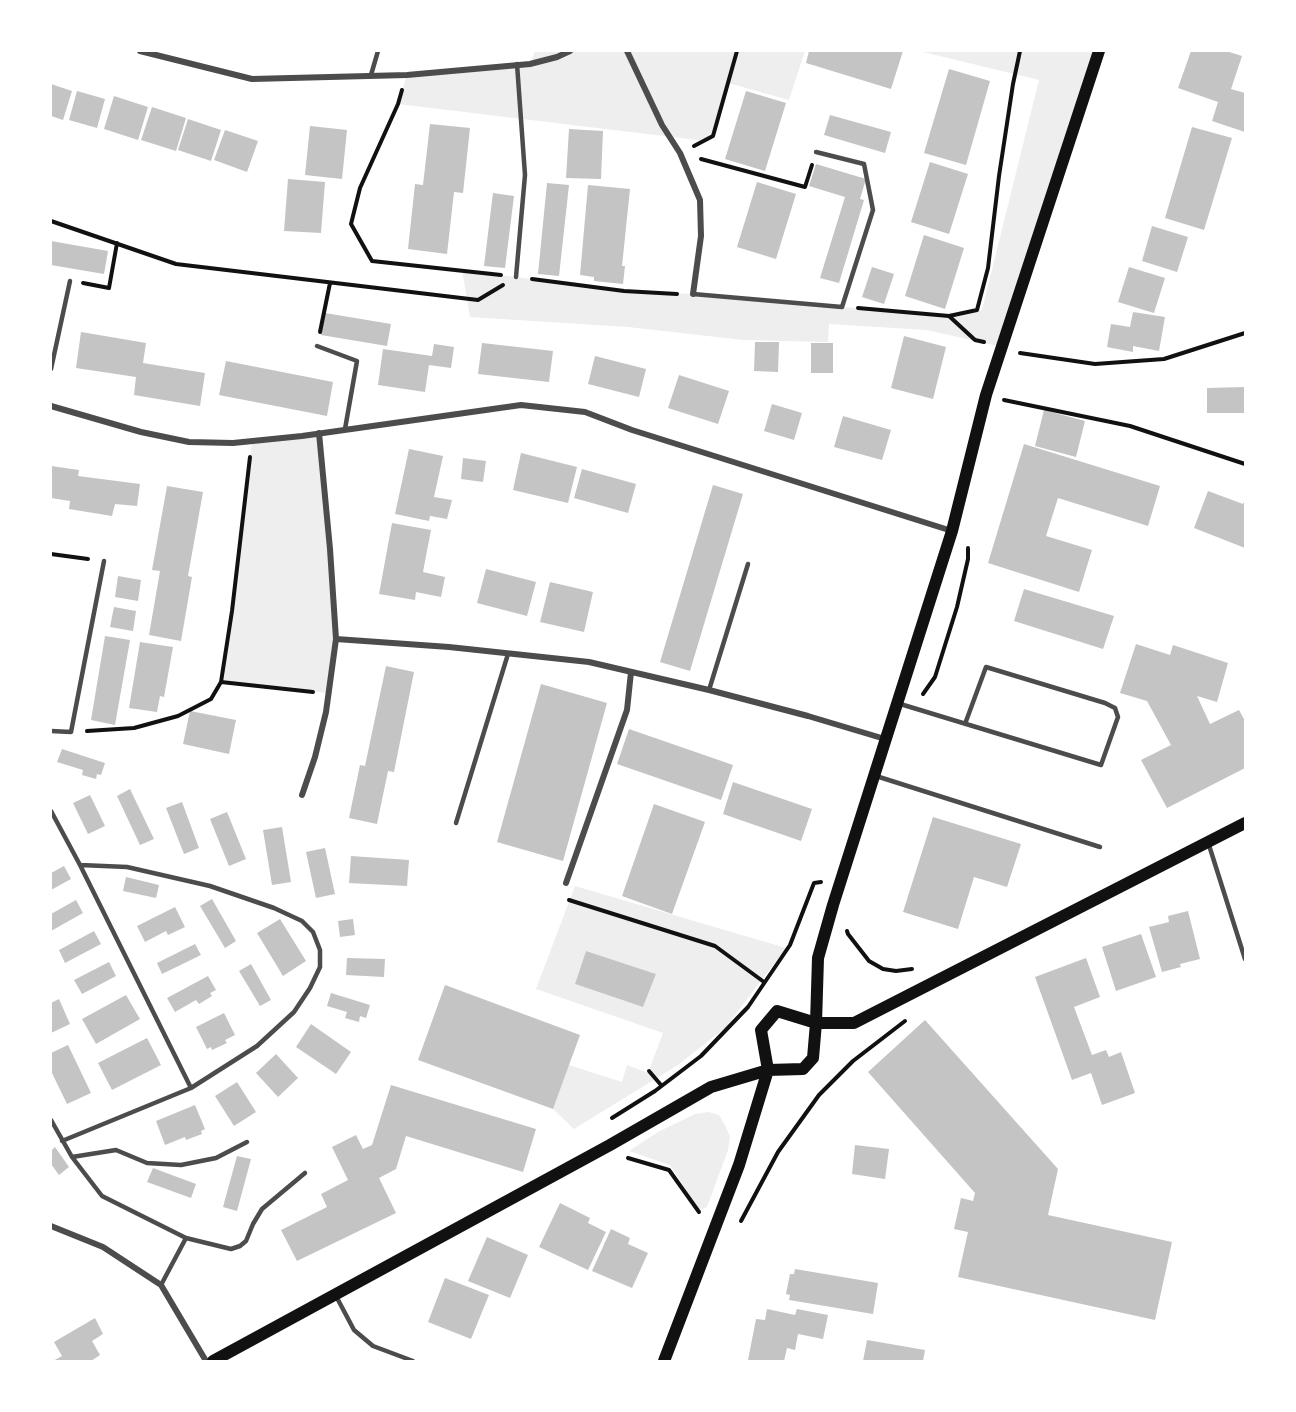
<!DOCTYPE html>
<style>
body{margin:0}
#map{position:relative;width:1296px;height:1412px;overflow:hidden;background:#fff;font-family:"Nunito Sans",sans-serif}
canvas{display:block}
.frame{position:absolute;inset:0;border:52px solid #fff;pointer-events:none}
</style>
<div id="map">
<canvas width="1296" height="1412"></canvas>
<div class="frame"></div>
</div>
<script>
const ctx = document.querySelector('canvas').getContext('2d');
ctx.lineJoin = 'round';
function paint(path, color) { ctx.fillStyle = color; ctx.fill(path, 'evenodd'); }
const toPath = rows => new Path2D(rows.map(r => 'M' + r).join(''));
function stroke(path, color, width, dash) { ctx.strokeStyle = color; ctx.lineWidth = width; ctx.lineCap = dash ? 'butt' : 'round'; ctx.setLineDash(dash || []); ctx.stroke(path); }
const green = toPath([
 [535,51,805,51,789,100,728,83,713,136,705,141,398,104,407,75,530,64],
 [919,51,1099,51,1002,347,927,330,829,324,828,342,743,340,628,327,470,317,462,270,622,291,693,294,949,316,982,310,1039,80],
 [319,433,336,639,328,693,221,682,245,500,252,441],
 [575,886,786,948,726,1027,678,1065,574,1129,553,1109,569,1065,622,1082,627,1065,648,1073,663,1033,536,989],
 [586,951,656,974,643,1007,575,984],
 [708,1112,719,1115,726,1127,730,1137,728,1150,707,1207,699,1210,670,1165,629,1151,658,1132,695,1114]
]);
const building = toPath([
 [809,51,903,51,891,89,806,63],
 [1191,51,1226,51,1242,56,1231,89,1245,93,1245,132,1212,121,1218,102,1178,88],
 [949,69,990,81,966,165,924,153],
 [51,84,72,91,63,120,51,116],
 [77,91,105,99,97,128,69,120],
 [746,91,786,103,765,171,725,159],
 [114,96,148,107,138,140,104,129],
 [152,107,186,118,176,151,141,140],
 [830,115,891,132,885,153,824,135],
 [188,119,221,130,211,161,178,150],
 [430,124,470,128,463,193,454,192,447,254,408,249,415,184,423,185],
 [310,126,347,130,342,179,305,175],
 [1192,127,1232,138,1204,230,1165,218],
 [569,129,603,131,601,179,566,178],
 [225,130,258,141,247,172,214,160],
 [930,162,968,174,949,234,911,222],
 [816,164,866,179,860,199,864,200,839,283,820,278,845,197,809,186],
 [288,179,325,182,321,233,284,231],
 [757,182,796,194,776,259,737,247],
 [547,183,569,185,559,276,538,274],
 [588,185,630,189,622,266,625,266,623,284,594,281,594,277,580,275],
 [493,193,514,196,505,268,484,266],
 [1152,226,1188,237,1177,272,1142,261],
 [924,235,964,248,945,309,905,296],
 [51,241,108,251,104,274,51,265],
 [872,267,894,274,884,304,862,297],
 [1129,267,1165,278,1154,313,1118,302],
 [1133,312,1165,317,1159,351,1133,346,1133,352,1107,347,1111,324,1130,327],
 [325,313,391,324,387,346,321,335],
 [81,332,146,343,143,363,205,373,200,406,134,395,136,377,76,368],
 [904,336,946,347,933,399,891,388],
 [755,342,779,342,778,372,754,371],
 [482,343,553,351,549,382,478,374],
 [811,343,833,343,833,373,811,373],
 [434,344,454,347,451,368,429,365,425,392,378,385,383,349,432,356],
 [595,356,646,369,639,397,588,384],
 [226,361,333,382,327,416,219,395],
 [679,375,729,391,718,424,668,408],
 [1245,387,1245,413,1207,413,1207,388],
 [772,404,802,413,794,440,764,431],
 [1044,410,1085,421,1076,457,1035,446],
 [843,416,891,430,882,460,834,447],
 [1024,444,1160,486,1148,526,1058,498,1046,536,1092,550,1079,592,988,563],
 [409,449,443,456,434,497,452,500,447,519,430,516,429,521,395,514],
 [521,453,577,467,568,503,513,490],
 [463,458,486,461,483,482,461,479],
 [51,466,79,470,78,476,140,484,137,506,115,504,112,516,69,509,70,501,51,498],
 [582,469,636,484,628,513,574,498],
 [713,485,743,494,690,671,660,662],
 [167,486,203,492,188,576,192,577,181,641,149,635,160,571,152,570],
 [1208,491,1243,504,1245,499,1245,548,1194,528],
 [392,523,431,530,423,572,445,577,441,597,416,592,415,600,379,594],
 [486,569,536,582,527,616,477,603],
 [118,576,141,580,138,601,115,597],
 [550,582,593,592,584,632,540,622],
 [1024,589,1114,616,1103,649,1014,621],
 [114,607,136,611,133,631,110,627],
 [105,636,130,640,115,725,91,720],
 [140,642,173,647,164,697,160,696,157,712,129,708],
 [1136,644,1170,655,1173,645,1228,663,1217,702,1197,696,1210,724,1239,710,1245,721,1245,768,1167,808,1141,760,1171,745,1147,701,1120,693],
 [386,666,414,672,394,772,388,771,377,824,349,818,360,765,365,766],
 [541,684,607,703,563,861,497,842],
 [190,711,236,720,229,754,183,744],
 [629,729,733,765,721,800,617,764],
 [62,749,105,763,101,775,97,774,96,779,82,775,83,770,57,762],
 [733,782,812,809,801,841,723,814],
 [130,789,154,839,140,845,117,796],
 [90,795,105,826,88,834,73,803],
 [182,802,199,848,184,854,166,808],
 [654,804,705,822,672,914,622,896],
 [227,812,246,859,229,866,210,819],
 [933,817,1021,844,1007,887,974,877,958,929,903,912],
 [282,827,291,882,272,885,263,830],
 [325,848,335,894,316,898,306,852],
 [351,856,409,860,407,886,349,883],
 [64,866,71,879,51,890,51,873],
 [126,877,159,885,156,898,123,891],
 [212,899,236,941,225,948,200,906],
 [76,900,83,913,51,931,51,914],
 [175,907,185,927,168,935,166,931,145,942,137,926],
 [1188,911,1200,959,1180,964,1181,967,1162,972,1149,927,1169,922,1168,916],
 [280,919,306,961,283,976,257,933],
 [353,919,355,935,340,937,338,921],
 [94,931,101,944,65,963,59,950],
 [1141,934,1156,977,1116,991,1102,947],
 [195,944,201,955,162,974,157,963],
 [586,951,656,974,643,1007,575,984],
 [347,958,385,959,384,977,346,975],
 [1086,958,1100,997,1074,1007,1092,1055,1106,1050,1109,1057,1121,1052,1135,1093,1102,1105,1091,1073,1072,1080,1035,977],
 [109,962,116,976,82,994,74,980],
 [251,964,271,1000,260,1006,239,971],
 [208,976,216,990,210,993,212,996,199,1004,196,1000,175,1012,167,998],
 [445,985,580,1035,553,1109,418,1060],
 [331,993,370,1005,366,1018,360,1016,359,1022,345,1018,347,1012,327,1006],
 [126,995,140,1019,96,1044,82,1019],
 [59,999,70,1024,51,1033,51,1003],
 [224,1013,235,1035,225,1040,227,1043,212,1050,211,1047,207,1049,196,1027],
 [925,1020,1058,1169,1048,1215,1172,1242,1155,1320,958,1277,968,1232,954,1229,961,1198,973,1201,975,1193,868,1072],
 [311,1024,351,1052,336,1074,296,1047],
 [147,1038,161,1065,112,1090,98,1063],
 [68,1045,91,1093,67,1104,51,1071,51,1053],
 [276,1054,298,1078,278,1097,256,1073],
 [237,1082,256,1112,234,1126,215,1096],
 [391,1085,536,1129,523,1172,406,1136,396,1169,379,1178,396,1213,297,1261,281,1230,327,1207,321,1194,348,1180,332,1147,356,1135,363,1149,372,1145],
 [195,1105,205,1129,201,1131,202,1134,186,1140,185,1137,165,1145,156,1121],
 [855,1145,889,1149,885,1179,852,1174],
 [55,1147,69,1167,59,1175,51,1164,51,1151],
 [237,1156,251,1159,237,1211,223,1207],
 [153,1168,196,1184,191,1198,147,1182],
 [560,1203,590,1218,588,1223,606,1232,588,1270,539,1247],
 [611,1229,630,1238,628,1244,648,1253,632,1288,592,1271],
 [487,1237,528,1255,510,1298,468,1281],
 [795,1269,878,1283,873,1314,789,1300,790,1295,786,1294,790,1274,794,1274],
 [445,1278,489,1295,471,1339,428,1322],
 [767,1309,795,1315,797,1309,828,1315,823,1339,798,1334,795,1350,787,1348,784,1361,748,1360,756,1319,765,1320],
 [95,1318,103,1334,92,1341,100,1355,91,1361,53,1361,62,1356,54,1342],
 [867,1340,925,1350,923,1361,863,1361]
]);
const path = toPath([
 [402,90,398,104,360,188,351,224,372,261,501,275],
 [694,146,713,136,737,51],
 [701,159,805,187,812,165],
 [51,221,176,264,478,300,503,285],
 [532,279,624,291,677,294],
 [83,283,109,288,117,243],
 [858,308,949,316,977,310,988,268,999,176,1013,84,1020,51],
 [949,316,975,340,984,342],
 [320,332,330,283],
 [1020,353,1095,364,1164,359,1245,333],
 [1004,400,1130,426,1245,464],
 [51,554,88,559],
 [221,682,313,692],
 [923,694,935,677,957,607,968,559,968,548],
 [87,731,134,728,178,716,211,699,221,682,232,611,250,457],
 [569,900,715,946,764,982],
 [847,931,848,934,869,961,883,969,896,971,912,969],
 [649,1071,661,1085],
 [612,1118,655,1091,701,1056,748,1007,790,945,814,883,821,882],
 [628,1158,669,1170,699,1212],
 [741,1221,778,1152,819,1095,853,1061,905,1021]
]);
const service = toPath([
 [371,75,378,51],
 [516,277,525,175,517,64],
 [693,294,842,307,873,210,864,164,816,152],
 [317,346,357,361,345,429],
 [51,369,70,281],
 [709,690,748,564],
 [897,703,1101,765,1118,717,1115,708,1105,703,986,667,965,724],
 [51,731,71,732,104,561],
 [876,776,1100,847],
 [51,811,80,865,191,1088],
 [456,823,508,654],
 [1208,842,1245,959],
 [51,1120,72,1157,102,1196,186,1238,161,1285],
 [62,1141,191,1088,257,1046,294,1012,310,988,320,967,320,950,313,932,302,921,274,908,210,886,127,867,80,865],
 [72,1157,116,1150,147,1163,181,1165,216,1158,247,1142],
 [186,1238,231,1249,240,1246,246,1241,253,1224,262,1209,305,1173],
 [336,1296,354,1330,373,1346,413,1361]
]);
const minor = toPath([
 [140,51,252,79,407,75,530,64,557,57,570,51],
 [627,51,662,125,680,153,700,200,701,236,693,294],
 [51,406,141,432,189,442,233,443,302,436,521,405,585,412,632,430,952,531],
 [336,639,449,647,589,662,709,690,808,716,885,739],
 [302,795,315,757,326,712,336,639,330,549,319,433],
 [566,883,627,710,631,672],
 [51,1226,103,1247,161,1285,206,1361]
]);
const secondary = toPath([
 [213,1361,610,1145,711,1087,768,1070,803,1069,813,1058,816,1023,818,958,833,905,952,531,986,395,1099,51],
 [664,1361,739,1165,768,1070,761,1030,777,1011,816,1023,854,1023,1245,823]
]);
paint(green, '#eee');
paint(building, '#c4c4c4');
stroke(path, '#111', 4);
stroke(service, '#4c4c4c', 4.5);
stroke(minor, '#4c4c4c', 6);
stroke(secondary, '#111', 12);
</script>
